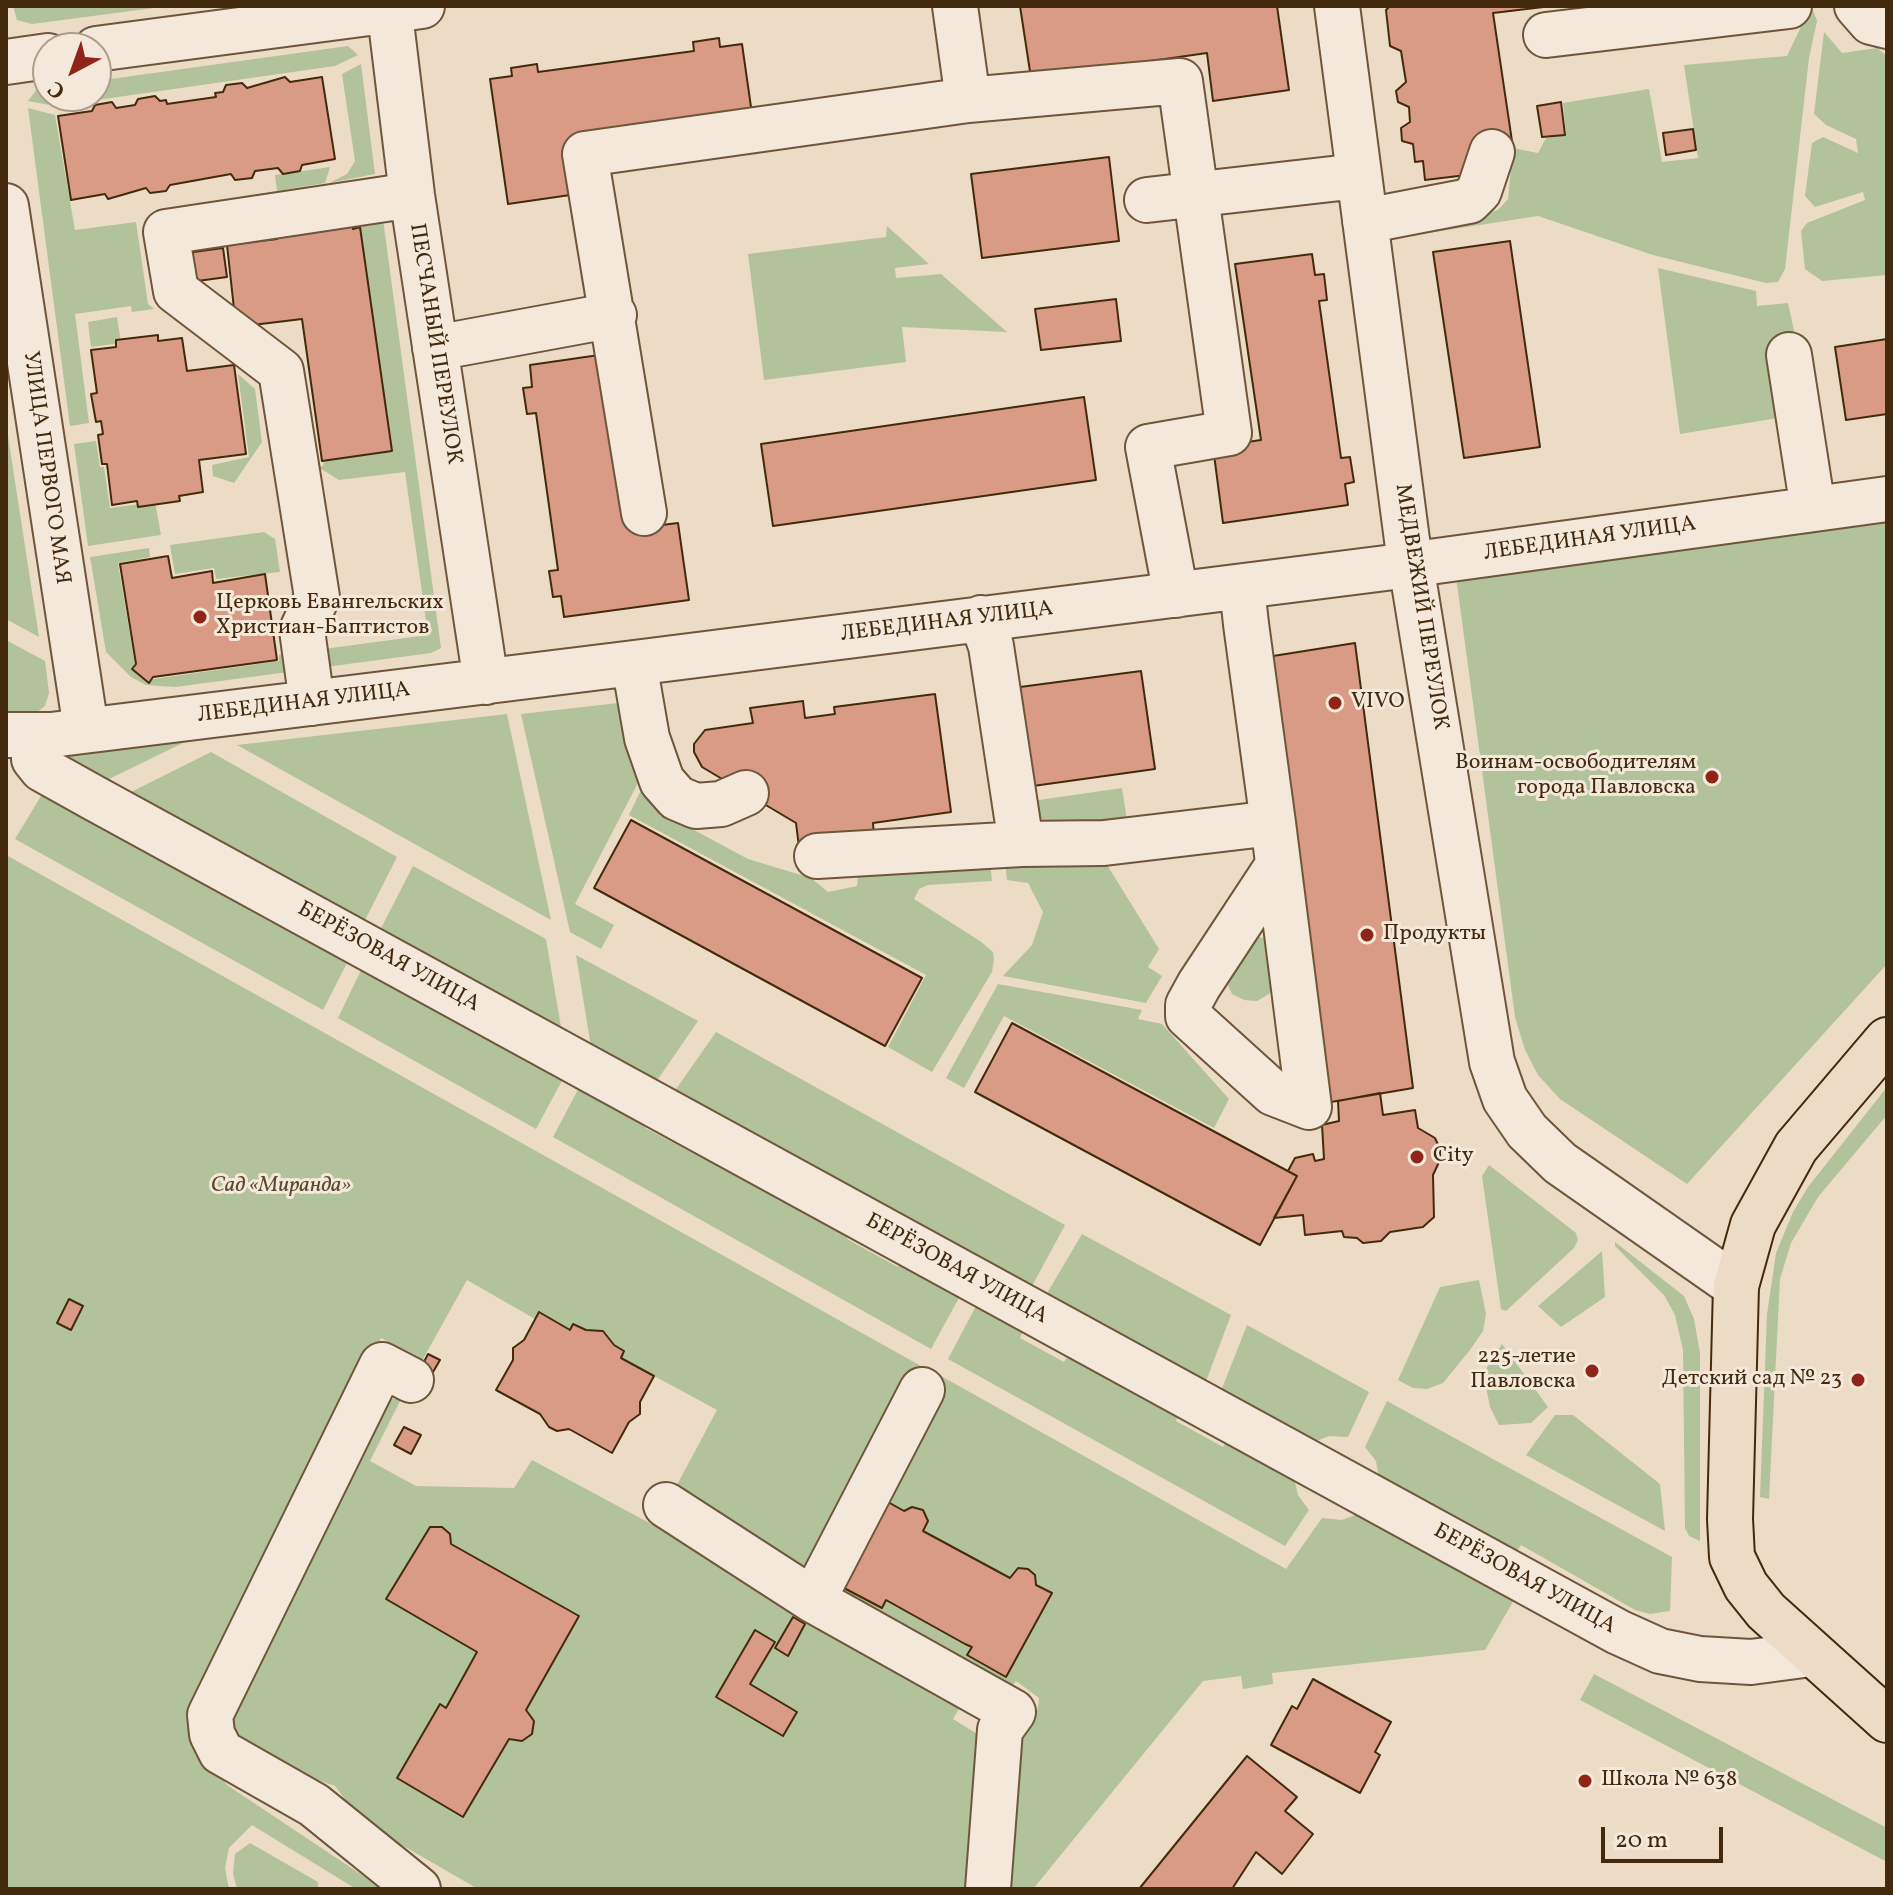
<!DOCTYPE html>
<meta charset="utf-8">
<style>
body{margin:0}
#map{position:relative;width:1893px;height:1895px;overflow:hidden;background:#eddcc5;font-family:Vollkorn,serif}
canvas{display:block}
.frame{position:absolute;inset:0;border:8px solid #442a0d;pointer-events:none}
.north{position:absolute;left:32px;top:32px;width:80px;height:80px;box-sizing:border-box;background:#f3e8d9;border:2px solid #ad9c87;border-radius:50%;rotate:221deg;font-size:22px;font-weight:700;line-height:32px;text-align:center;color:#442a0d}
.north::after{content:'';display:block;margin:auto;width:28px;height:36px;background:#8f2418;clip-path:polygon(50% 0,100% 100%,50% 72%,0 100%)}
.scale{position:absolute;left:1601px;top:1827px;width:122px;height:36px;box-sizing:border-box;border:4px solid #442a0d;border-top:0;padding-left:10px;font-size:24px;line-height:28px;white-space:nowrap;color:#442a0d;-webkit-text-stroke:6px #f3e8d9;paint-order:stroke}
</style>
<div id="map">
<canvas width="1893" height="1895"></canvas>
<div class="frame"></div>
<div class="north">С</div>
<div class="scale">20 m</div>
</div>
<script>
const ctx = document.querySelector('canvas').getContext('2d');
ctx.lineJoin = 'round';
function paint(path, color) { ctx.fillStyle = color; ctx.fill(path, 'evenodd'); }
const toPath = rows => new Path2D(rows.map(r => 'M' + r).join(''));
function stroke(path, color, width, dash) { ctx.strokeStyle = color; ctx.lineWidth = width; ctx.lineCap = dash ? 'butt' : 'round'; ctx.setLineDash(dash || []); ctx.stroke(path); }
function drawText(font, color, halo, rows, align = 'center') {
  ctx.font = font + ' Vollkorn,serif'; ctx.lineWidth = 6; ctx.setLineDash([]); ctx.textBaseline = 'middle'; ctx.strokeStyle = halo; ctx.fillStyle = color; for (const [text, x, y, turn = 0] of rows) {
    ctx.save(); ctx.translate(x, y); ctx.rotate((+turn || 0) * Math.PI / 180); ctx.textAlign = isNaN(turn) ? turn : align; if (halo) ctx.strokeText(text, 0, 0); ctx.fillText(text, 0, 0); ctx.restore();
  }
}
const green = toPath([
 [13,6,169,6,32,24,17,20],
 [1809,10,1813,10,1817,21,1809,58,1785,269,1778,282,1766,283,1653,255,1538,216,1408,236,1407,233,1498,210,1508,199,1513,148,1538,153,1546,138,1566,135,1563,103,1649,89,1662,162,1698,158,1684,65,1787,56],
 [1824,32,1842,53,1877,48,1887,56,1887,275,1822,281,1805,269,1801,231,1807,223,1865,200,1863,192,1815,207,1805,196,1812,143,1823,137,1858,153,1856,139,1826,125,1814,114],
 [348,46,358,55,335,66,55,106,28,101,37,89,48,87,48,96,96,96,96,81],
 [361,64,375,174,329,183,347,174,355,161,342,74],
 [28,108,55,115,75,230,136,222,148,304,154,309,132,312,131,306,75,314,89,423,70,426],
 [330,167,325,183,277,191,275,175],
 [382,212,441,648,431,653,175,687,146,685,131,677,106,652,90,557,149,548,150,557,118,563,135,665,153,679,279,661,279,655,428,635,405,472,339,480,318,467,323,466,359,228,353,229,351,216],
 [887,226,929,264,895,268,896,278,941,274,1007,332,902,327,906,362,764,380,748,254,886,237],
 [1658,268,1756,291,1757,306,1788,303,1797,344,1790,416,1680,434],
 [117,317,121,343,91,347,88,322],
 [238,374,255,389,262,442,234,483,213,476,212,465,249,457],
 [6,423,39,637,6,619],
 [96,441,100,467,104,467,110,508,155,502,161,535,88,546,74,444],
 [1887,510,1887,964,1687,1184,1560,1099,1538,1075,1525,1050,1515,1017,1455,569],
 [264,532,275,539,280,572,216,579,214,568,175,574,170,545],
 [6,640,45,661,49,693,45,706,33,715,6,719],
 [627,702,640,779,575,904,614,925,601,949,570,932,521,714],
 [507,714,551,920,237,745],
 [180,738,187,741,107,780,57,754],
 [211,752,397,857,363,924,127,794],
 [642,788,668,816,748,859,811,878,828,892,857,886,859,863,990,862,992,881,928,885,919,889,914,899,980,941,993,952,994,959,992,972,932,1072,888,1047,926,975,629,815],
 [1122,788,1127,820,1043,833,1032,801],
 [44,791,219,887,217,892,272,923,276,918,349,959,323,1010,15,839],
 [6,855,921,1366,806,1586,965,1698,953,1719,987,1740,977,1889,478,1889,362,1822,335,1786,297,1773,236,1737,224,1725,389,1399,401,1399,370,1461,416,1486,514,1488,532,1460,655,1526,717,1410,621,1358,603,1331,586,1330,574,1324,570,1330,539,1313,535,1319,467,1280,423,1359,381,1338,200,1715,213,1768,227,1785,383,1889,356,1889,252,1825,229,1848,225,1868,229,1889,6,1889],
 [1104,860,1159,949,1148,967,1162,976,1146,1003,1003,976,1032,945,1043,912,1028,883,1007,880,1005,863],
 [413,866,546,939,562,1033,378,934],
 [1254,936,1268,939,1277,981,1269,994,1257,1001,1244,1000,1232,994,1228,985,1229,977],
 [576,955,698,1021,656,1082,591,1047],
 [363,966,477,1033,565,1075,536,1129,338,1018],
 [998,984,1142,1010,1138,1019,1162,1024,1229,1099,1214,1128,1004,1016,964,1088,946,1078],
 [716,1032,1065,1225,1031,1288,674,1092],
 [581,1084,647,1123,645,1128,697,1155,700,1150,850,1233,847,1239,898,1267,901,1263,960,1296,931,1349,553,1137],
 [1887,1087,1887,1115,1818,1197,1791,1243,1780,1279,1769,1499,1760,1497,1767,1314,1776,1253,1793,1212,1808,1187],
 [1489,1165,1576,1233,1578,1240,1574,1248,1506,1311,1501,1309,1482,1176],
 [1082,1234,1231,1315,1205,1384,1046,1295],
 [1615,1242,1684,1296,1694,1319,1700,1353,1700,1541,1689,1536,1685,1528,1683,1350,1675,1315,1664,1295,1615,1246],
 [1602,1251,1605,1297,1561,1327,1538,1306],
 [1479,1280,1486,1314,1483,1331,1470,1350,1443,1383,1427,1389,1413,1388,1398,1380,1440,1287],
 [976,1306,1023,1331,1020,1338,1064,1362,1068,1356,1178,1415,1176,1421,1223,1447,1226,1441,1294,1478,1298,1495,1309,1510,1285,1546,948,1359],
 [1247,1325,1369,1392,1348,1437,1329,1436,1314,1442,1221,1391],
 [1502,1344,1548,1407,1531,1423,1499,1425,1490,1407,1485,1382,1487,1367],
 [941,1376,1286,1569,1322,1518,1342,1520,1358,1514,1514,1600,1485,1650,1272,1673,1273,1684,1243,1689,1241,1676,1203,1681,1033,1889,999,1889,1009,1748,1038,1708,1039,1698,1016,1681,1009,1691,882,1626,835,1585],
 [1387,1401,1672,1557,1670,1611,1650,1614,1635,1610,1521,1545,1516,1553,1379,1479,1376,1461,1365,1447],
 [1555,1415,1573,1415,1660,1484,1665,1531,1526,1455],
 [1594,1674,1887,1828,1887,1862,1580,1700],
 [250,1843,318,1882,318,1889,237,1889,233,1873,235,1854]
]);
const building = toPath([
 [1020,6,1277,6,1289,90,1213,101,1207,53,1031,78,1020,6],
 [1390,6,1552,6,1493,13,1513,148,1475,174,1425,180,1423,161,1415,162,1413,144,1402,141,1401,128,1410,122,1409,107,1398,102,1396,91,1406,82,1401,51,1390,46,1386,10,1390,6],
 [719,38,720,47,742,44,753,121,577,146,584,193,508,204,490,79,512,76,511,68,537,64,538,72,694,51,693,42,719,38],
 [285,77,290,82,322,77,335,159,302,165,300,171,283,174,278,168,255,171,252,178,235,180,231,174,170,185,166,191,150,193,146,188,108,199,105,194,71,200,58,116,92,111,95,105,112,102,116,108,135,105,138,99,155,96,160,101,166,100,167,104,216,97,215,93,223,92,226,85,242,83,247,88,285,77],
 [1561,102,1565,135,1542,137,1537,106,1561,102],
 [1693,129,1696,150,1666,155,1663,133,1693,129],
 [1109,157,1119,241,982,258,971,174,1109,157],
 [351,216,353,229,360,227,392,451,322,461,302,319,236,327,227,245,277,239,275,227,351,216],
 [1510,241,1540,447,1464,458,1433,252,1510,241],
 [223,248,227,277,190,282,186,253,223,248],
 [1312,254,1315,275,1324,274,1327,300,1319,301,1341,458,1350,457,1354,482,1345,484,1348,505,1223,523,1213,447,1261,440,1235,264,1312,254],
 [1116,299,1121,341,1041,350,1035,309,1116,299],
 [158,335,158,341,182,338,187,371,234,365,246,454,199,460,203,492,179,496,180,501,138,507,137,501,112,505,107,464,102,464,98,435,103,434,101,421,96,422,91,394,97,393,91,350,116,347,116,340,158,335],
 [1887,339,1887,414,1846,420,1835,347,1887,339],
 [606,354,630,529,678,523,689,600,564,617,561,596,553,597,549,571,558,570,536,413,527,414,523,388,532,387,530,365,606,354],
 [1084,397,1096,480,773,526,761,444,1084,397],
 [168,556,172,578,212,571,213,583,265,574,277,660,153,677,149,683,132,669,136,664,120,564,168,556],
 [1355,643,1413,1088,1331,1102,1273,656,1355,643],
 [1141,671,1155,769,1033,786,1020,687,1141,671],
 [935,694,951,812,873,823,874,837,799,847,796,823,702,767,694,752,694,744,705,730,753,723,750,708,803,701,805,718,835,714,834,707,935,694],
 [631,820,922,978,885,1046,594,888,631,820],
 [1012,1023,1297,1176,1260,1245,975,1092,1012,1023],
 [1380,1093,1383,1115,1415,1110,1418,1128,1435,1138,1440,1149,1440,1160,1433,1175,1434,1217,1423,1227,1390,1232,1381,1241,1363,1243,1357,1238,1344,1237,1342,1231,1305,1235,1303,1215,1274,1218,1297,1176,1288,1171,1295,1158,1313,1154,1315,1161,1324,1159,1322,1125,1339,1121,1338,1101,1380,1093],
 [69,1299,83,1306,71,1330,57,1323,69,1299],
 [539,1312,570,1330,573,1324,586,1330,603,1331,614,1345,624,1351,621,1358,654,1376,640,1402,640,1414,629,1422,612,1453,569,1429,557,1431,549,1427,540,1414,496,1390,513,1360,513,1348,524,1340,539,1312],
 [428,1354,440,1360,433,1372,422,1366,428,1354],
 [404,1427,421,1435,411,1454,394,1445,404,1427],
 [888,1502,904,1511,912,1507,923,1510,928,1521,923,1531,1010,1578,1018,1568,1028,1569,1035,1575,1036,1585,1052,1593,1006,1677,967,1655,972,1647,965,1644,886,1600,882,1608,842,1587,888,1502],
 [430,1527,442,1527,450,1534,451,1544,579,1616,526,1710,534,1721,532,1734,522,1741,509,1739,463,1817,397,1778,440,1704,446,1708,477,1652,386,1599,430,1527],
 [793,1617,805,1624,788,1656,775,1648,793,1617],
 [755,1630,775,1642,750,1684,797,1712,783,1736,716,1697,755,1630],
 [1313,1679,1391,1722,1375,1752,1380,1755,1360,1793,1271,1745,1292,1706,1297,1709,1313,1679],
 [1247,1756,1297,1797,1285,1811,1313,1834,1282,1874,1256,1852,1232,1889,1139,1889,1247,1756]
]);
const minor = toPath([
 [389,6,412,195,486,682],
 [955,6,968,100,1180,81,1229,433,1148,447,1176,595],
 [1337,6,1407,540,1492,1062,1505,1099,1527,1131,1560,1163,1736,1286],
 [1857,6,1871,22,1887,26],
 [1546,35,1789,6],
 [96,49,422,6],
 [6,62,48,56],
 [1147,200,1358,176],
 [6,206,86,729],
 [1365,221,1469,201,1479,191,1492,152],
 [435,348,614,315],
 [1789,355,1813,509],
 [644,513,585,154,968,100],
 [1242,587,1246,624,1273,823,1309,1107,1273,1093,1188,1016,1188,1005,1199,985,1278,865],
 [981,618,991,646,1021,844,1104,843,1273,823],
 [634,663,647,738,662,781,677,798,696,806,721,804,746,793],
 [312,703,302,630,317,597,281,371,176,291,166,232,412,195],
 [6,735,51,735,634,663,1386,568,1887,499],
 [34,759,42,769,94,798,1618,1632,1660,1651,1700,1659,1751,1662,1811,1654],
 [817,856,1021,844],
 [411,1380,382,1365,210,1715,212,1734,221,1752,314,1805,418,1889],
 [922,1390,813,1600,1013,1712,1000,1730,988,1889],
 [666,1505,813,1600]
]);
const major = toPath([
 [1887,1040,1796,1147,1753,1225,1736,1286,1730,1519,1732,1557,1746,1586,1766,1611,1887,1720]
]);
const markers = [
 [200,617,8,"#8f2418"],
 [1335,703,8,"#8f2418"],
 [1712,777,8,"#8f2418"],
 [1367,935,8,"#8f2418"],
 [1417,1157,8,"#8f2418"],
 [1592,1371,8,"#8f2418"],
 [1858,1380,8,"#8f2418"],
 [1585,1781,8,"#8f2418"]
];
const streetNames = [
 ["ПЕСЧАНЫЙ ПЕРЕУЛОК",434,344,81],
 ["УЛИЦА ПЕРВОГО МАЯ",45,468,82],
 ["ЛЕБЕДИНАЯ УЛИЦА",1590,540,-8],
 ["МЕДВЕЖИЙ ПЕРЕУЛОК",1420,607,81],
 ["ЛЕБЕДИНАЯ УЛИЦА",947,623,-7],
 ["ЛЕБЕДИНАЯ УЛИЦА",304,704,-7],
 ["БЕРЁЗОВАЯ УЛИЦА",388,958,29],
 ["БЕРЁЗОВАЯ УЛИЦА",956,1270,29],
 ["БЕРЁЗОВАЯ УЛИЦА",1524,1580,29]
];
const poiNames = [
 ["Церковь Евангельских",216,604],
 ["Христиан-Баптистов",216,629],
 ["VIVO",1351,703],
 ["Воинам-освободителям",1696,764,"right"],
 ["города Павловска",1696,789,"right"],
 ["Продукты",1383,935],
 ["City",1433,1157],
 ["225-летие",1576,1358,"right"],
 ["Павловска",1576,1383,"right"],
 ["Детский сад № 23",1842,1380,"right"],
 ["Школа № 638",1601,1781]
];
const parkNames = [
 ["Сад «Миранда»",281,1187]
];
paint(green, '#b2c29a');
paint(building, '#d99b86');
stroke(building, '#442a0d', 2);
stroke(minor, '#6e563b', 48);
stroke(major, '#442a0d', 48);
stroke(minor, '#f3e8d9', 44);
stroke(major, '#eddcc5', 44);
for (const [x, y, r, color] of markers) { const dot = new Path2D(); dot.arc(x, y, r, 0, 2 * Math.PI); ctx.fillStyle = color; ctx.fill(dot); stroke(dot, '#f3e8d9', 3); }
drawText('22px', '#442a0d', '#f3e8d9', streetNames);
drawText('22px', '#442a0d', '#f3e8d9', poiNames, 'left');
drawText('italic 22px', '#5a4829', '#f3e8d9', parkNames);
</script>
